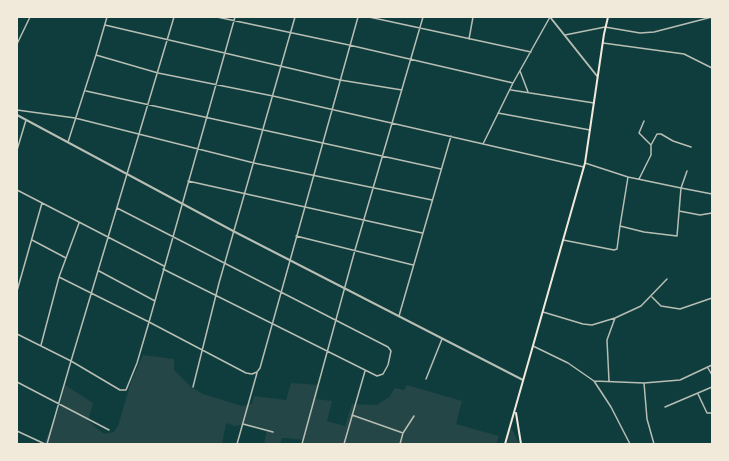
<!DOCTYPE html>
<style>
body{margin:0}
#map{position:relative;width:729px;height:461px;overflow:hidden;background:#0f3d3e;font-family:Lato,sans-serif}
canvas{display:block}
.frame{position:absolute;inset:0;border:18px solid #f1e9da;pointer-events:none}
</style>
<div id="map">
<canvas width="729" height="461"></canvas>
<div class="frame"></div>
</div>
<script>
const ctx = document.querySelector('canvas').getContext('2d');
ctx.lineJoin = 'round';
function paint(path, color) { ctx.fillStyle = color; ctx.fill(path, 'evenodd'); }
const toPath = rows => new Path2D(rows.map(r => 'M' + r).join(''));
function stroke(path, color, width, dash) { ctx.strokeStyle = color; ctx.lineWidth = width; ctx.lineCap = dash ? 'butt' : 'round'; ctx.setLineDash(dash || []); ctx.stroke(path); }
const green = toPath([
 [143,355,174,359,174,370,191,387,203,394,242,406,252,404,254,396,286,400,291,383,319,385,316,399,332,401,327,421,345,426,352,404,377,405,389,397,395,388,404,390,407,385,462,401,456,424,499,436,496,444,303,444,304,440,287,438,282,438,280,444,264,444,267,430,241,425,235,426,226,423,222,444,44,444,60,406,65,385,93,403,88,421,92,424,104,434,114,432,118,426,131,382],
 [512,429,519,444,506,444,510,431]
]);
const minor = toPath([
 [217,17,349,45,513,83],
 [235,17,149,322,246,373,252,374,257,372,260,368,358,17],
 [369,17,531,52],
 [105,25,340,80,402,90],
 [565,35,605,27,640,33,654,32,712,17],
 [469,39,473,17],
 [603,43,684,54,712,68],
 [17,44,30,17],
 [96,55,107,17],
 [520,71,528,92],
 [511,90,594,103],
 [86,91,441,169],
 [17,110,75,118,254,163,432,200],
 [498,113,590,130],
 [644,121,639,133,651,145],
 [68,142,96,55,158,73,273,96,584,167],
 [483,144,513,83,550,17],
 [17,150,26,120],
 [585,163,628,177,681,188,687,171],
 [628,177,620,226,644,232,677,236,681,188,712,194],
 [639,179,651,155,651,145,657,134,661,134,673,141,691,147],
 [188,181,422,233],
 [17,190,164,266],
 [117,208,388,347,391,351,388,365,383,374,377,376,163,269],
 [679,211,700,215,712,213],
 [296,236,413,265],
 [32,240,66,258],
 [563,240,614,250,617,249,620,226],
 [99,271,155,301],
 [17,291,42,203],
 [652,297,661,306,680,309,712,298],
 [543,312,583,324,592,325,615,318],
 [399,316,451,136],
 [17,334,71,361,174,17],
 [41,345,59,277,79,223],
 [533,346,568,363,594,381,611,407,630,444],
 [708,368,712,375],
 [426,379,442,339],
 [594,381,644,383,680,380,712,365],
 [609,381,607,340,615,318,641,306,667,279],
 [17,382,109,430],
 [644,383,647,419,654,444],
 [193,387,219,283,295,17],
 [698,394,707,413,712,413],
 [665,407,712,387],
 [352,415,403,433],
 [243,424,273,432],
 [17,431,45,444],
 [47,444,71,361,120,390,126,390,137,363,149,322,59,277],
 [237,444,257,373],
 [302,444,355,250,423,17],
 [344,444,365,371],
 [400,444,403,433,414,416]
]);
const tertiary = toPath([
 [550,17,597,76],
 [17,115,235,232,523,380]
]);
const secondary = toPath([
 [516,413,521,444],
 [505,444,585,163,604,34,608,17]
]);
paint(green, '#244646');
stroke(minor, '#b8beb3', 1.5);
stroke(tertiary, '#b8beb3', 2);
stroke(secondary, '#f1e9da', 2);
</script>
